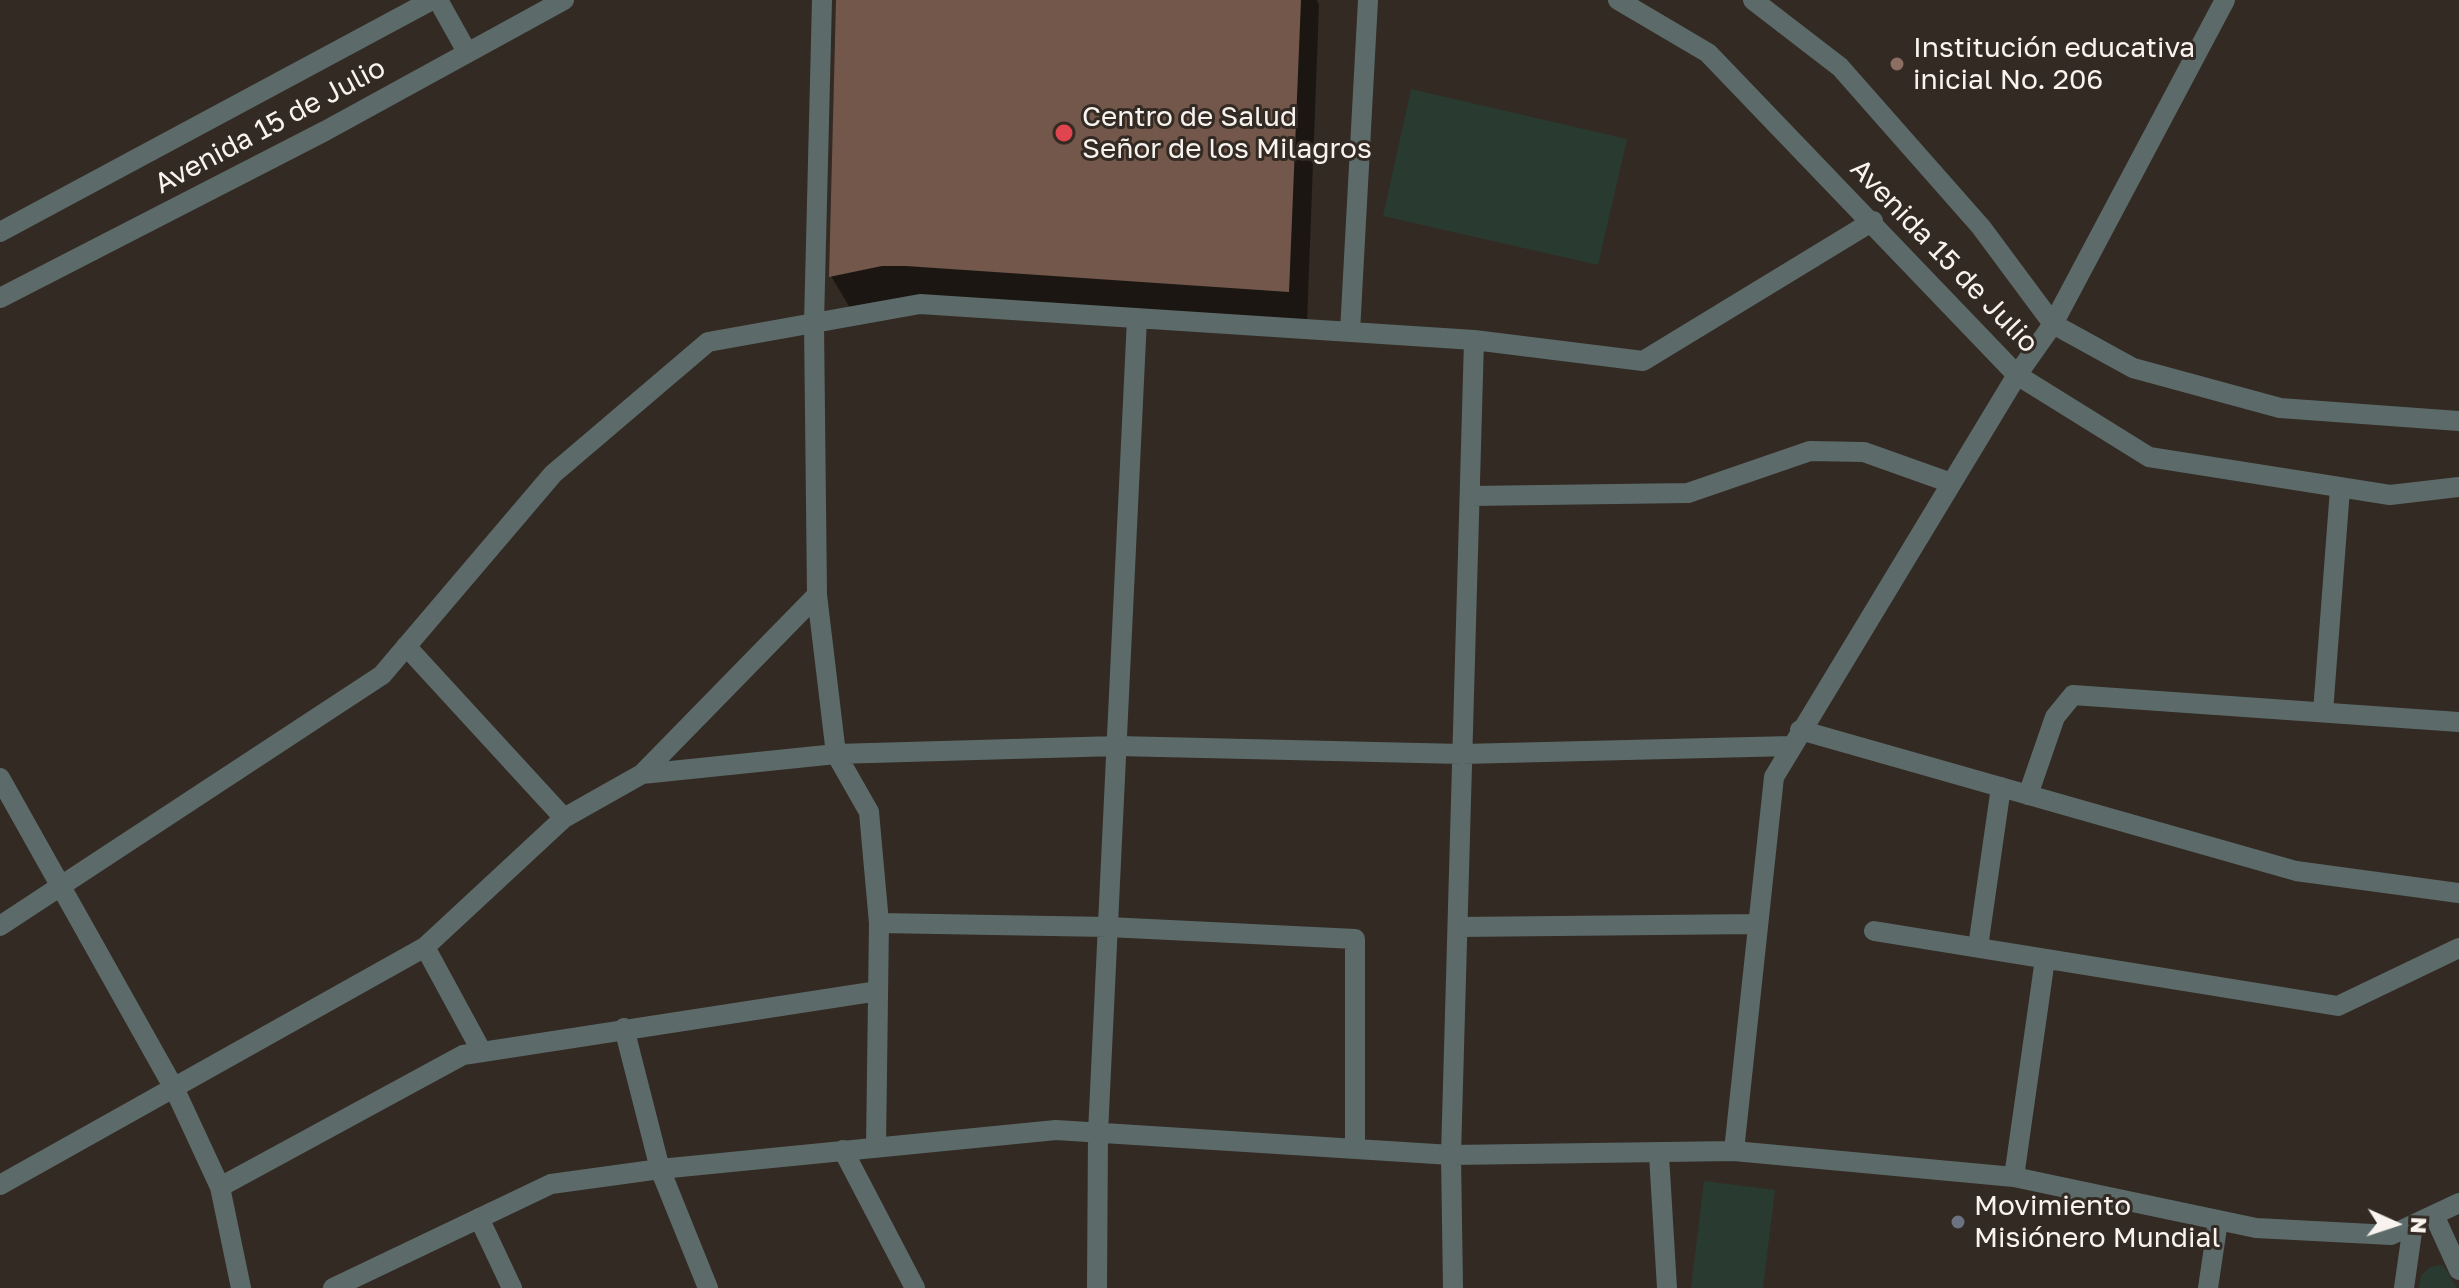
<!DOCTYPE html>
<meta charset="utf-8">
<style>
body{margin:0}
#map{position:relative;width:2459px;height:1288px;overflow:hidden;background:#332a23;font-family:"Golos Text",sans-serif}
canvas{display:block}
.north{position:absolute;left:2355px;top:1184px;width:80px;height:80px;-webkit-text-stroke:6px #332a23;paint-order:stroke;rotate:93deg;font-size:22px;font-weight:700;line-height:32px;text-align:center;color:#f9f3ef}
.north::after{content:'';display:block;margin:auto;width:28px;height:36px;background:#f9f3ef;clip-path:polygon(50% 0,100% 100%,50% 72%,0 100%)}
</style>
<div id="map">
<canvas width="2459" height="1288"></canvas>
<div class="north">N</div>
</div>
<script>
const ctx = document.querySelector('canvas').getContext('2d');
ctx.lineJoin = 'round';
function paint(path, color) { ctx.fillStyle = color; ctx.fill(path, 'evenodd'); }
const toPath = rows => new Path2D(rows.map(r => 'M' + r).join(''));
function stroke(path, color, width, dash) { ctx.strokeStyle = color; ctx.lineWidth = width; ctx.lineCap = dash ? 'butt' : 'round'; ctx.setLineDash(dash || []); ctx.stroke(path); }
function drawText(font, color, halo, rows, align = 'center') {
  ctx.font = font + ' "Golos Text",sans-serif'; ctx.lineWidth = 6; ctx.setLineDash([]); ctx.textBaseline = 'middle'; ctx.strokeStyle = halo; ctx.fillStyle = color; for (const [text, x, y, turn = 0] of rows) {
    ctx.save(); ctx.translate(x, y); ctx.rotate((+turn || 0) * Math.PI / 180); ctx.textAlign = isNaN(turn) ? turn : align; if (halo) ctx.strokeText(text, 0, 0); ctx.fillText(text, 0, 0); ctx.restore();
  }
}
const green = toPath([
 [1411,89,1627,139,1598,265,1383,216],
 [1704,1181,1775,1190,1763,1288,1691,1288],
 [2443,1265,2457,1288,2419,1288,2421,1276,2430,1267]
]);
const shadow = toPath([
 [838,0,1317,0,1319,5,1307,323,850,308,831,276]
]);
const building = toPath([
 [836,0,1301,0,1289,292,906,266,882,266,829,277]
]);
const minor = toPath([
 [438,0,467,52],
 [822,0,814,323,817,595,836,754,869,812,879,923,876,1147],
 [1618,0,1708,53,2017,375,2149,457,2390,495,2459,487],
 [1753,0,1840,67,1981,227,2053,324,2133,368,2280,408,2459,421],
 [0,232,432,0],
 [0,298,325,131,564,0],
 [1350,332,1368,0],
 [1470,496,1688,493,1810,451,1864,452,1951,483],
 [406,646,564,818],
 [2323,712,2340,489],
 [1800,730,2296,871,2459,893],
 [642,774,836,754,1117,746,1462,754,1792,746],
 [0,778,175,1090,220,1187,241,1288],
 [2028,795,2055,717,2073,695,2459,722],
 [879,923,1108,927,1355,939,1355,1149],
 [0,926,382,675,553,474,708,342,920,304,1474,340,1643,361,1873,221],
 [1458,927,1758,924],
 [1874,931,2338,1006,2459,948],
 [425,947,482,1052],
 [1978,947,2001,787],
 [624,1028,660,1169,708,1288],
 [843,1150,915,1288],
 [1734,1151,1774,777,2017,375,2053,324,2225,0],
 [1659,1155,1667,1288],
 [2014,1177,2045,959],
 [0,1185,425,947,564,818,642,774,817,595],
 [220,1187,463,1055,878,991],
 [2434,1215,2459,1270],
 [479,1218,512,1288],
 [333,1288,551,1184,660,1169,1056,1130,1451,1155,1734,1151,2014,1177,2256,1228,2391,1235,2459,1203],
 [1097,1288,1098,1133,1137,318],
 [1453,1288,1451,1155,1474,340],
 [2208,1288,2218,1221],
 [2404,1288,2413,1225]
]);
const markers = [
 [1897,64,8,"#8d6e63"],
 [1064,133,10,"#e0444e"],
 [1958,1222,8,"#6b7280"]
];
const poiNames = [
 ["Institución educativa",1913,48],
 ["inicial No. 206",1913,80],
 ["Centro de Salud",1082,117],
 ["Señor de los Milagros",1082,149],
 ["Movimiento",1974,1206],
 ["Misiónero Mundial",1974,1238]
];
const streetNames = [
 ["Avenida 15 de Julio",270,126,-28],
 ["Avenida 15 de Julio",1944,256,46]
];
paint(green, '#293b30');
paint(shadow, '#0007');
paint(building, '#72574a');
stroke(minor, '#5c6b69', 20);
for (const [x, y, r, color] of markers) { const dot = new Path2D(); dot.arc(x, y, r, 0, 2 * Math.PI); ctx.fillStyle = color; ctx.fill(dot); stroke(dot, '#332a23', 3); }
drawText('28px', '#f9f3ef', '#332a23', poiNames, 'left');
drawText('28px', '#f9f3ef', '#332a23', streetNames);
</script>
